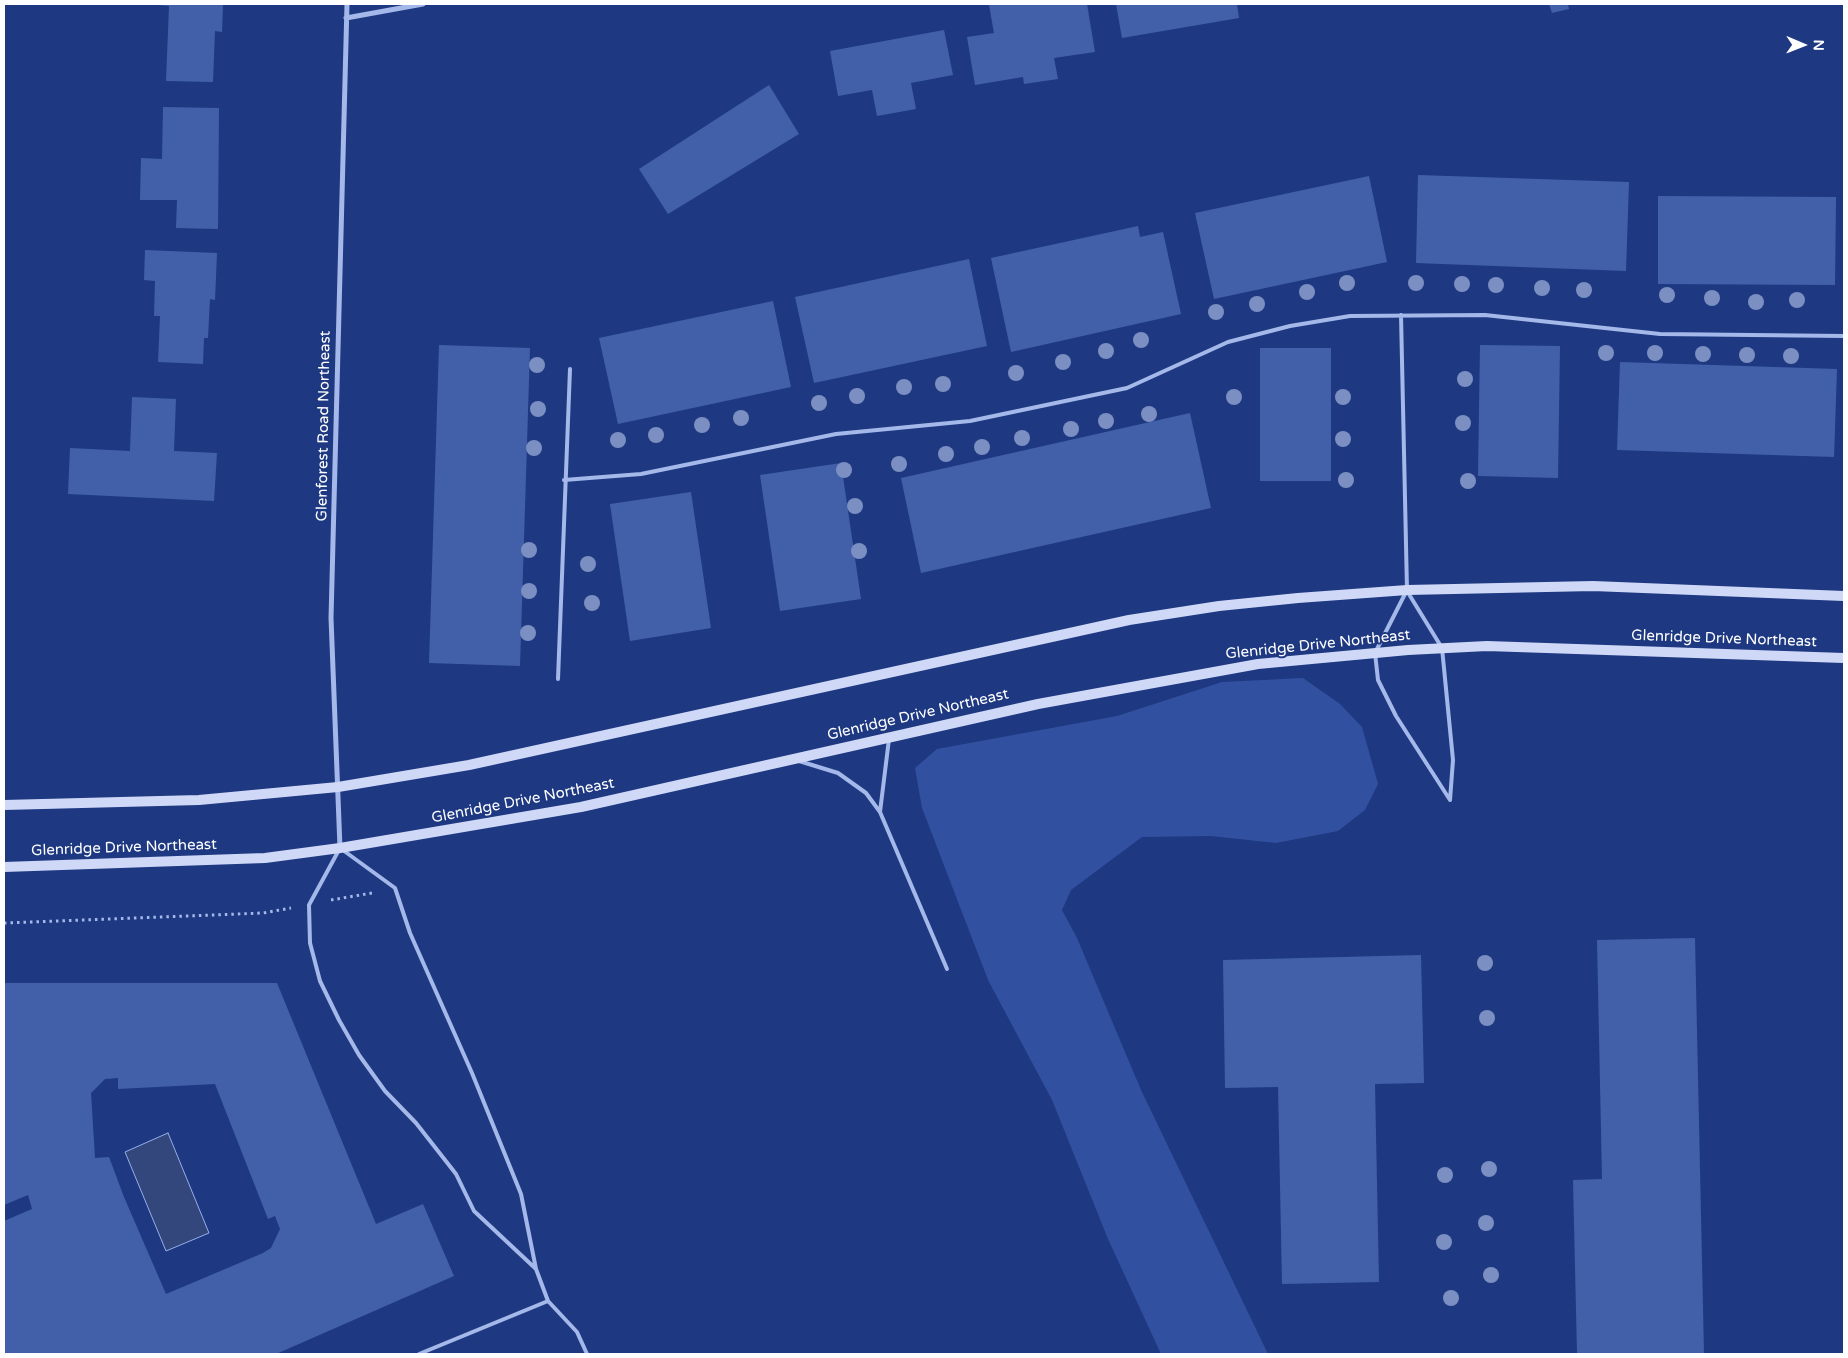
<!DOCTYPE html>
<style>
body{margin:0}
#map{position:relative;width:1848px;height:1358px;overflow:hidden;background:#1e3982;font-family:"Varela Round",sans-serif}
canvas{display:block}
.frame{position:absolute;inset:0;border:5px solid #fff;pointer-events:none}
.north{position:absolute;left:1778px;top:20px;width:50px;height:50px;-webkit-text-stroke:4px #1e3982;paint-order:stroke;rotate:91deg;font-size:14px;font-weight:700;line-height:20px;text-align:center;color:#fff}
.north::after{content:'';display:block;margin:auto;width:18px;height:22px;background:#fff;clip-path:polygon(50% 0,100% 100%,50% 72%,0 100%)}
</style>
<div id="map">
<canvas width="1848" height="1358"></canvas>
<div class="frame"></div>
<div class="north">N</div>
</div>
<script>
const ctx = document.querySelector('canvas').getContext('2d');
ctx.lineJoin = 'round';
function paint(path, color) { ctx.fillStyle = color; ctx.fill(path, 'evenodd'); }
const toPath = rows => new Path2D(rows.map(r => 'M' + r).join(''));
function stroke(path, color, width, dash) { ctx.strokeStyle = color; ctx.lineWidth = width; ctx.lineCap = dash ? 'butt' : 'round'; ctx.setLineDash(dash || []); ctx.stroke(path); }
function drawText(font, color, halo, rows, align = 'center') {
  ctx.font = font + ' "Varela Round",sans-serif'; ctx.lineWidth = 4; ctx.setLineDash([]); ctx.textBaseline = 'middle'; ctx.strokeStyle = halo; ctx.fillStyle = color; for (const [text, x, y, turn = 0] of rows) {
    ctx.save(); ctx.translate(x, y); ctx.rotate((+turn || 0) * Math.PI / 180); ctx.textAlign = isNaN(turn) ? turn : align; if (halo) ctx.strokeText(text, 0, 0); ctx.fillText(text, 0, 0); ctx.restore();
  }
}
const green = toPath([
 [1303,678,1340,704,1362,727,1378,784,1365,810,1338,831,1276,843,1211,836,1142,837,1071,890,1062,910,1077,938,1141,1090,1268,1354,1161,1354,1108,1239,1052,1100,988,980,922,808,915,768,937,749,1117,716,1222,682]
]);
const water = toPath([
 [168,1133,209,1233,166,1251,125,1152,168,1133]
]);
const building = toPath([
 [159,4,223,4,222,32,215,31,213,82,166,81,169,6,159,5],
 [1000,4,1087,4,1095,52,1054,58,1058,79,1024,84,1023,77,975,85,967,37,994,33,989,5],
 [1116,4,1237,4,1239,18,1122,38],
 [1549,4,1568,4,1569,9,1552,13],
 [944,30,953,75,911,83,916,109,877,116,872,90,838,96,830,51],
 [769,85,799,134,668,214,639,169],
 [163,107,219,108,218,229,176,228,177,200,140,200,141,158,162,159],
 [1418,175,1629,182,1626,271,1416,263],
 [1369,176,1387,262,1214,299,1195,213],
 [1658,196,1836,197,1835,285,1658,284],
 [1138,226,1140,237,1163,232,1181,314,1011,352,991,258],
 [145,250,217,253,215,300,210,299,208,338,204,338,203,364,158,362,160,316,154,316,155,281,144,280],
 [969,259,987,346,814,383,795,297],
 [773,301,791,387,618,424,599,338],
 [439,345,530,348,520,666,429,663],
 [1480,345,1560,346,1558,478,1478,476],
 [1260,348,1331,348,1331,481,1260,481],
 [1620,362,1837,369,1834,457,1617,450],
 [132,397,176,399,174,451,217,453,214,501,68,494,70,448,130,451],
 [1190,413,1211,508,921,573,901,478],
 [841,463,861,599,780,611,760,475],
 [691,492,711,628,630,641,610,504],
 [1695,938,1704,1354,1577,1354,1573,1180,1602,1179,1597,940],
 [1421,955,1424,1083,1375,1084,1379,1282,1282,1284,1278,1087,1225,1088,1223,960],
 [4,983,277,983,376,1224,423,1204,454,1276,276,1354,4,1354,4,1221,32,1209,28,1195,4,1205],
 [118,1078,118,1089,215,1084,268,1219,275,1216,280,1229,271,1248,263,1253,166,1294,124,1197,109,1157,95,1158,91,1093,105,1079]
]);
const path = toPath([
 [331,900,372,893],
 [4,923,263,913,291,908]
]);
const service = toPath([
 [1401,315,1407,590,1375,653,1378,680,1396,716,1450,800],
 [564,480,641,474,836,434,970,421,1127,388,1228,342,1290,326,1350,316,1485,315,1660,334,1844,336],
 [1407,591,1442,648,1453,760,1450,800],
 [558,679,570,369],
 [799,761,838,773,866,793,880,812,889,739],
 [880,812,947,969],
 [536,1269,474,1211,456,1174,416,1123,385,1091,359,1055,339,1020,320,981,310,943,309,905,340,848,395,888,410,933,472,1073,521,1194,536,1269,548,1301,577,1332,587,1354],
 [419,1354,548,1301]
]);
const minor = toPath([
 [346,18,423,4],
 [340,848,331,618,347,4]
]);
const secondary = toPath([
 [4,805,199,800,338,787,469,765,1129,620,1219,606,1298,598,1407,590,1593,586,1844,596],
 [4,867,265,858,340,848,581,807,1038,704,1258,664,1408,650,1487,646,1844,658]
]);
const trees = [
 [1347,283],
 [1416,283],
 [1462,284],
 [1496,285],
 [1542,288],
 [1584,290],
 [1307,292],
 [1667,295],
 [1712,298],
 [1797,300],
 [1756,302],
 [1257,304],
 [1216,312],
 [1141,340],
 [1106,351],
 [1606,353],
 [1655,353],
 [1703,354],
 [1747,355],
 [1791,356],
 [1063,362],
 [537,365],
 [1016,373],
 [1465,379],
 [943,384],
 [904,387],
 [857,396],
 [1234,397],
 [1343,397],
 [819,403],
 [538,409],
 [1149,414],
 [741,418],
 [1106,421],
 [1463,423],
 [702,425],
 [1071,429],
 [656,435],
 [1022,438],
 [1343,439],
 [618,440],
 [982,447],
 [534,448],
 [946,454],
 [899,464],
 [844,470],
 [1346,480],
 [1468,481],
 [855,506],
 [529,550],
 [859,551],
 [588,564],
 [529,591],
 [592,603],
 [528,633],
 [1485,963],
 [1487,1018],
 [1489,1169],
 [1445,1175],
 [1486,1223],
 [1444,1242],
 [1491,1275],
 [1451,1298]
];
const streetNames = [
 ["Glenforest Road Northeast",324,426,-89],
 ["Glenridge Drive Northeast",1724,639,2],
 ["Glenridge Drive Northeast",1318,645,-6],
 ["Glenridge Drive Northeast",918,715,-13],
 ["Glenridge Drive Northeast",523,801,-11],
 ["Glenridge Drive Northeast",124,848,-2]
];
paint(green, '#3250a0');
paint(water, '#33477d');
stroke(water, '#97b0eb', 1);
paint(building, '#4260a9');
stroke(path, '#a4b8e9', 3, [2.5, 4]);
stroke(service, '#a4b8e9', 4);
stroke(minor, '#a4b8e9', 5);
stroke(secondary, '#cfd9f7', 10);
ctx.fillStyle = '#7c8fc2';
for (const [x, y] of trees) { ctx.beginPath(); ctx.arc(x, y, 8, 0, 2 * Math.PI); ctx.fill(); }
drawText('15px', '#fff', '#1e3982', streetNames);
</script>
